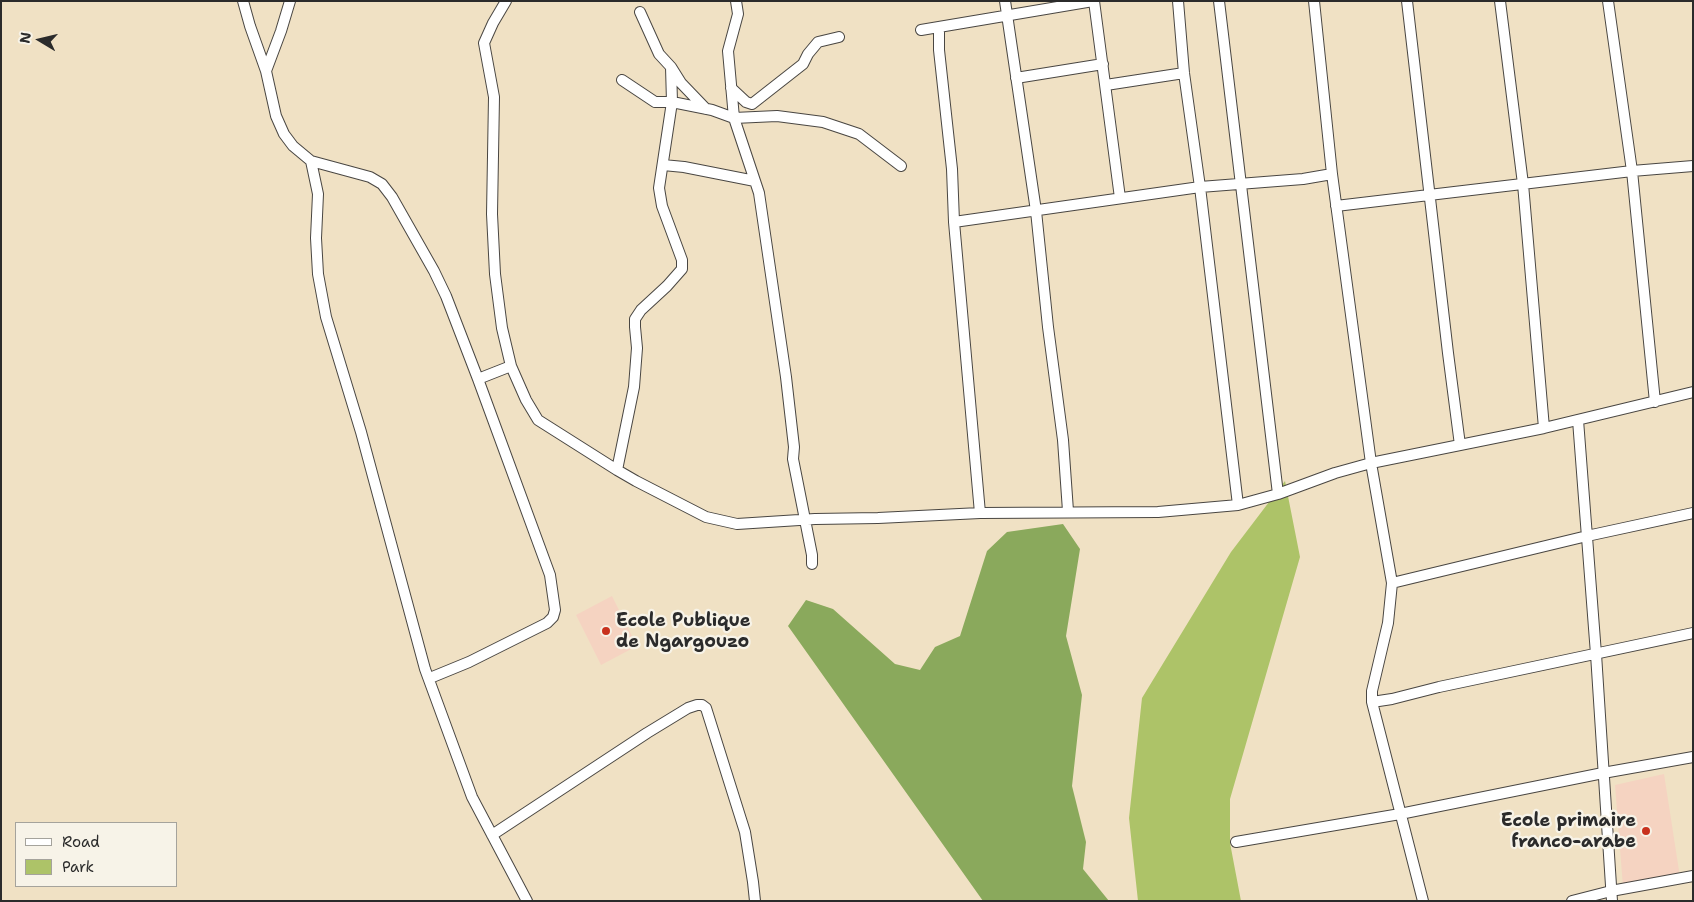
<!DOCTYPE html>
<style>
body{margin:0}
#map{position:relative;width:1694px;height:902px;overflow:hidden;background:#f0e1c4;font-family:"Shantell Sans",sans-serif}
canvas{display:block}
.frame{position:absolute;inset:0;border:2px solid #2b2b2b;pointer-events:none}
.legend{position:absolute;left:15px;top:822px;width:162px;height:65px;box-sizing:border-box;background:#f7f3e8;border:1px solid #a5a39c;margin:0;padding:6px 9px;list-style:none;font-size:15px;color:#2b2b2b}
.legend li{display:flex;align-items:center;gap:10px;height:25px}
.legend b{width:25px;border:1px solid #a5a39c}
.north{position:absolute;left:15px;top:15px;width:50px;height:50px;-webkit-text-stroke:4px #f7f3e8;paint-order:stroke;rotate:279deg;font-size:14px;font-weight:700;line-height:20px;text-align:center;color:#2b2b2b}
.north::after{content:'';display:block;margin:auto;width:18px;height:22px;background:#2b2b2b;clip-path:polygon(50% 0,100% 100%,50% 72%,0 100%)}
</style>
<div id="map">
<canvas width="1694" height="902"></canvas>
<div class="frame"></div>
<ul class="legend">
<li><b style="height:6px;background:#fff"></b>Road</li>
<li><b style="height:14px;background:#adc368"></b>Park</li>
</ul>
<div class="north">N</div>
</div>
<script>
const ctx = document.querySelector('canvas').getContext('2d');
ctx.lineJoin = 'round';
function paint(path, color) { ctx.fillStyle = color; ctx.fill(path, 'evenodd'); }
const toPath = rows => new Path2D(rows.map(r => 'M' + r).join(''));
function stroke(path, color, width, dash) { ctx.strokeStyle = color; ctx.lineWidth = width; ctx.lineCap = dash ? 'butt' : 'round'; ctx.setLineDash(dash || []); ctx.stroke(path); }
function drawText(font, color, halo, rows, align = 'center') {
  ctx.font = font + ' "Shantell Sans",sans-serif'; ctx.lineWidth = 4.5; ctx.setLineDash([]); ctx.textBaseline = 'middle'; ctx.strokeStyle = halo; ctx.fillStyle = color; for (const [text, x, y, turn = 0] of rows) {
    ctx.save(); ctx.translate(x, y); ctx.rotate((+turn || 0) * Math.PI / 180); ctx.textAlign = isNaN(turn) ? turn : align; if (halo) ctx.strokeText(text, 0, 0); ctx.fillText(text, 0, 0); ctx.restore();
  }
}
const built = toPath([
 [612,596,637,646,601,665,576,615],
 [1664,774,1680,877,1623,887,1615,785]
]);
const green = toPath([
 [1285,481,1300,557,1230,799,1230,843,1241,901,1138,901,1129,818,1142,698,1231,552]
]);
const forest = toPath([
 [1063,524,1080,549,1066,636,1082,695,1072,786,1086,842,1083,869,1109,901,983,901,788,626,806,600,833,609,895,664,920,670,935,647,960,636,987,551,1007,532]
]);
const minor = toPath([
 [243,1,250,26,266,71,276,116,284,134,293,146,311,161,370,177,382,184,392,197,434,271,446,296,478,379,550,575,555,610,553,617,547,623,469,662,430,678],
 [736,1,738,14,728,51,734,118,759,193,786,377,794,447,793,459,812,555,812,564],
 [1005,1,1036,211,1048,327,1063,440,1068,511],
 [1094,1,1120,198],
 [1178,1,1184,73,1200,187,1238,505],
 [1219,1,1278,494],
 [1314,1,1332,174,1371,463,1392,583,1388,623,1372,691,1372,702,1423,901],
 [1407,1,1448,353,1460,445],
 [1500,1,1523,184,1544,428],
 [1608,1,1632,171,1655,402],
 [640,12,659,54,671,67,681,83,706,109],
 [939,27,939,50,952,169,954,222,980,513],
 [921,30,1093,1],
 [266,71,281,31,290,1],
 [1016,78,1103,64],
 [622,80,655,102,672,102,712,110,734,118,777,116,823,122,859,134,901,166],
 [1106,85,1184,73],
 [731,88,746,102,752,104,803,64,808,54,818,42,839,37],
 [311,161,318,194,316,238,318,274,326,317,361,432,425,669,472,797,527,901],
 [663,165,684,167,755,181],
 [1336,206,1632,171,1693,166],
 [954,222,1200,187,1303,179,1332,174],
 [511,366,526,400,538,420,617,470,636,481,706,517,737,524,815,519,878,518,980,513,1158,512,1238,505,1278,494,1335,473,1371,463,1544,428,1693,392],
 [478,379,511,366,502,328,495,274,492,214,494,97,484,43,493,23,506,1],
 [1578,420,1596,654,1612,901],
 [617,470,634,387,637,348,635,327,635,319,641,310,667,286,682,269,682,260,662,206,659,188,672,102,671,67],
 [1392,583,1587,536,1693,513],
 [1372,702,1392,699,1439,687,1693,633],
 [492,835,647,733,688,708,697,705,702,705,706,708,745,832,753,882,755,901],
 [1236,842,1400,814,1603,773,1693,757],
 [1572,901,1611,891,1693,876]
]);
const markers = [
 [606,631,5,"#c8321e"],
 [1646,831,5,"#c8321e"]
];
const poiNames = [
 ["Ecole Publique",616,621],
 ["de Ngargouzo",616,642],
 ["Ecole primaire",1636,821,"right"],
 ["franco-arabe",1636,842,"right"]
];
paint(built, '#f5d3c1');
paint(green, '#adc368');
paint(forest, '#8aa95c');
stroke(minor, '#494642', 12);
stroke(minor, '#fff', 10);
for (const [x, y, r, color] of markers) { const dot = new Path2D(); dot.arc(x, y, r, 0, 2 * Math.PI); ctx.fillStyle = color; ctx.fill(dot); stroke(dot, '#f7f3e8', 2); }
drawText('bold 18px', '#2b2b2b', '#f7f3e8', poiNames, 'left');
</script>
